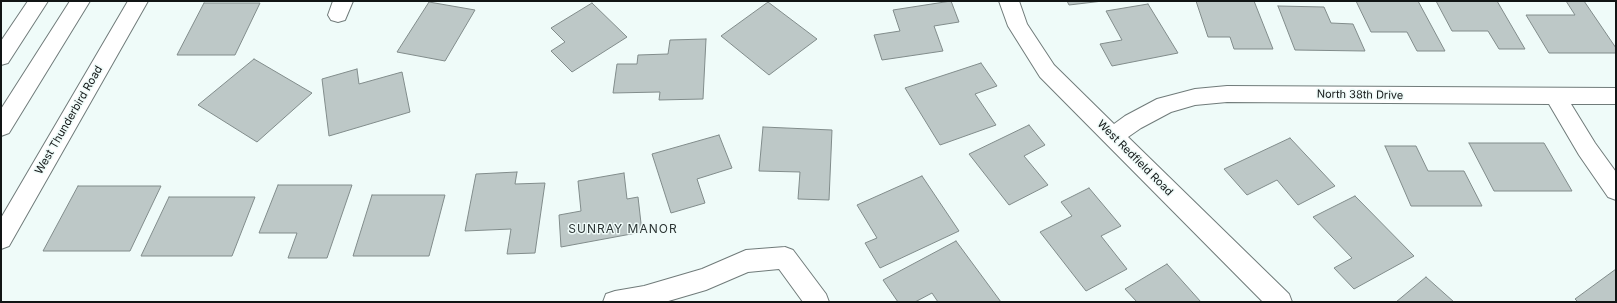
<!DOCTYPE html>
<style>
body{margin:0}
#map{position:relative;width:1617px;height:303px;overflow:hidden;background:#effbf9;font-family:Inter,sans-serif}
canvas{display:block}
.frame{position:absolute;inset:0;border:2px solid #111515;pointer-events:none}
</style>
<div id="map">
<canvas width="1617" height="303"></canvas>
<div class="frame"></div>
</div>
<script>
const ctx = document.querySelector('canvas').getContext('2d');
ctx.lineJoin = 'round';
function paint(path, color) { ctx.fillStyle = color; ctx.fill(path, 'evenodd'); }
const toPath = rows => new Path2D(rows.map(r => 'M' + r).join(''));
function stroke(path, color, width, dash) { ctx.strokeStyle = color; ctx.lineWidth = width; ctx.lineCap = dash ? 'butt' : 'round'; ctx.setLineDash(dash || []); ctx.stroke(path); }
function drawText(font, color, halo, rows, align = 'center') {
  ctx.font = font + ' Inter,sans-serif'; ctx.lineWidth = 3; ctx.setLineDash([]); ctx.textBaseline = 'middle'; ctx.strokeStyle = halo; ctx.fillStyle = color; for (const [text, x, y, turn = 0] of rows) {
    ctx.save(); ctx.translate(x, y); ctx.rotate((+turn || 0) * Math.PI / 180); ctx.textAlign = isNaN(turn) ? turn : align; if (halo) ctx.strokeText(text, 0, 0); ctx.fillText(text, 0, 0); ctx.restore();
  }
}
const building = toPath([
 [951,1,959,22,934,26,943,51,882,60,874,35,900,31,893,10,951,1],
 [1067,1,1103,1,1069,5,1067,1],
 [1196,1,1254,1,1273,49,1234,49,1230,37,1208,37,1196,1],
 [1356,1,1418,1,1445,51,1417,51,1407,32,1371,32,1356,1],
 [1436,1,1497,1,1525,49,1499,49,1488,31,1452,31,1436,1],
 [1566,1,1584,1,1616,48,1616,53,1549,53,1526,15,1575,15,1566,1],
 [429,2,475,10,445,61,397,52,429,2],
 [768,2,817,39,769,75,721,36,768,2],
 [204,3,260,3,235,55,177,55,204,3],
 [592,3,627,37,572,72,551,51,565,42,551,28,592,3],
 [1148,4,1178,53,1112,66,1100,44,1122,40,1106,11,1148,4],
 [1278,6,1324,7,1331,23,1353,24,1365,51,1295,50,1278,6],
 [706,39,703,99,659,100,660,92,613,93,617,64,637,64,638,55,668,54,670,40,706,39],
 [254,59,312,93,257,142,198,105,254,59],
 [981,63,997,86,975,94,996,125,940,145,905,88,981,63],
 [357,69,359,84,402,72,410,112,329,136,322,79,357,69],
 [1029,125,1045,145,1024,156,1048,185,1009,205,969,154,1029,125],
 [763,127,832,130,829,200,798,199,800,172,759,171,763,127],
 [719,135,732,168,697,179,705,203,671,213,652,154,719,135],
 [1290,138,1335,186,1298,205,1277,180,1247,195,1224,169,1290,138],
 [1469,143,1544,143,1572,191,1494,191,1469,143],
 [1385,146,1416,146,1428,171,1464,171,1482,206,1411,206,1385,146],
 [517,172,515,184,545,183,535,253,507,254,511,229,465,231,476,174,517,172],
 [624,173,627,199,638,197,642,232,561,247,559,215,581,211,578,181,624,173],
 [922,176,959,231,880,268,865,243,877,238,857,205,922,176],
 [278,185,352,185,327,258,288,258,297,233,259,233,278,185],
 [78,186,161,186,130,251,43,251,78,186],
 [1089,188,1121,226,1101,236,1127,269,1086,291,1040,232,1072,216,1061,202,1089,188],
 [372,195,445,195,429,256,353,256,372,195],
 [1355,196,1414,256,1354,289,1334,268,1352,258,1313,217,1355,196],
 [169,197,255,197,232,256,141,256,169,197],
 [956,241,1001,302,938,302,932,293,915,302,898,302,883,280,956,241],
 [1167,264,1201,302,1137,302,1125,289,1167,264],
 [1616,269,1616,302,1578,302,1575,299,1616,269],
 [1426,277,1454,302,1396,302,1426,277]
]);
const minor = toPath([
 [28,1,48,1,8,63,1,65,1,41,28,1],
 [333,1,353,1,345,20,338,22,331,20,328,15,333,1],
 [999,1,1019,1,1027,24,1054,65,1114,124,1125,116,1157,99,1195,89,1227,86,1616,88,1616,104,1571,104,1595,143,1616,172,1616,200,1608,197,1579,155,1549,104,1227,102,1195,105,1171,112,1141,128,1128,137,1289,294,1292,302,1263,302,1040,77,1008,26,999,1],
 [785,247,793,250,826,294,829,302,803,302,779,269,748,272,706,290,665,302,603,302,606,294,615,291,644,286,702,269,746,250,785,247]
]);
const major = toPath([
 [70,1,90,1,9,133,1,136,1,109,70,1],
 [128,1,148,1,9,246,1,249,1,218,128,1]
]);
const streetNames = [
 ["North 38th Drive",1360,95,1],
 ["West Thunderbird Road",69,120,-60],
 ["West Redfield Road",1135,158,45]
];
const neighbourhoodNames = [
 ["SUNRAY MANOR",623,229]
];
paint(building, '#bdc8c7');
stroke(building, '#818c8b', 1);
stroke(minor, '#707b7a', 2);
stroke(major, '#707b7a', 2);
paint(minor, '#fff');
paint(major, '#fff');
drawText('11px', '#111515', '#effbf9', streetNames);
ctx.letterSpacing = '1px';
drawText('12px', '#2b3433', '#effbf9', neighbourhoodNames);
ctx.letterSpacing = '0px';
</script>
